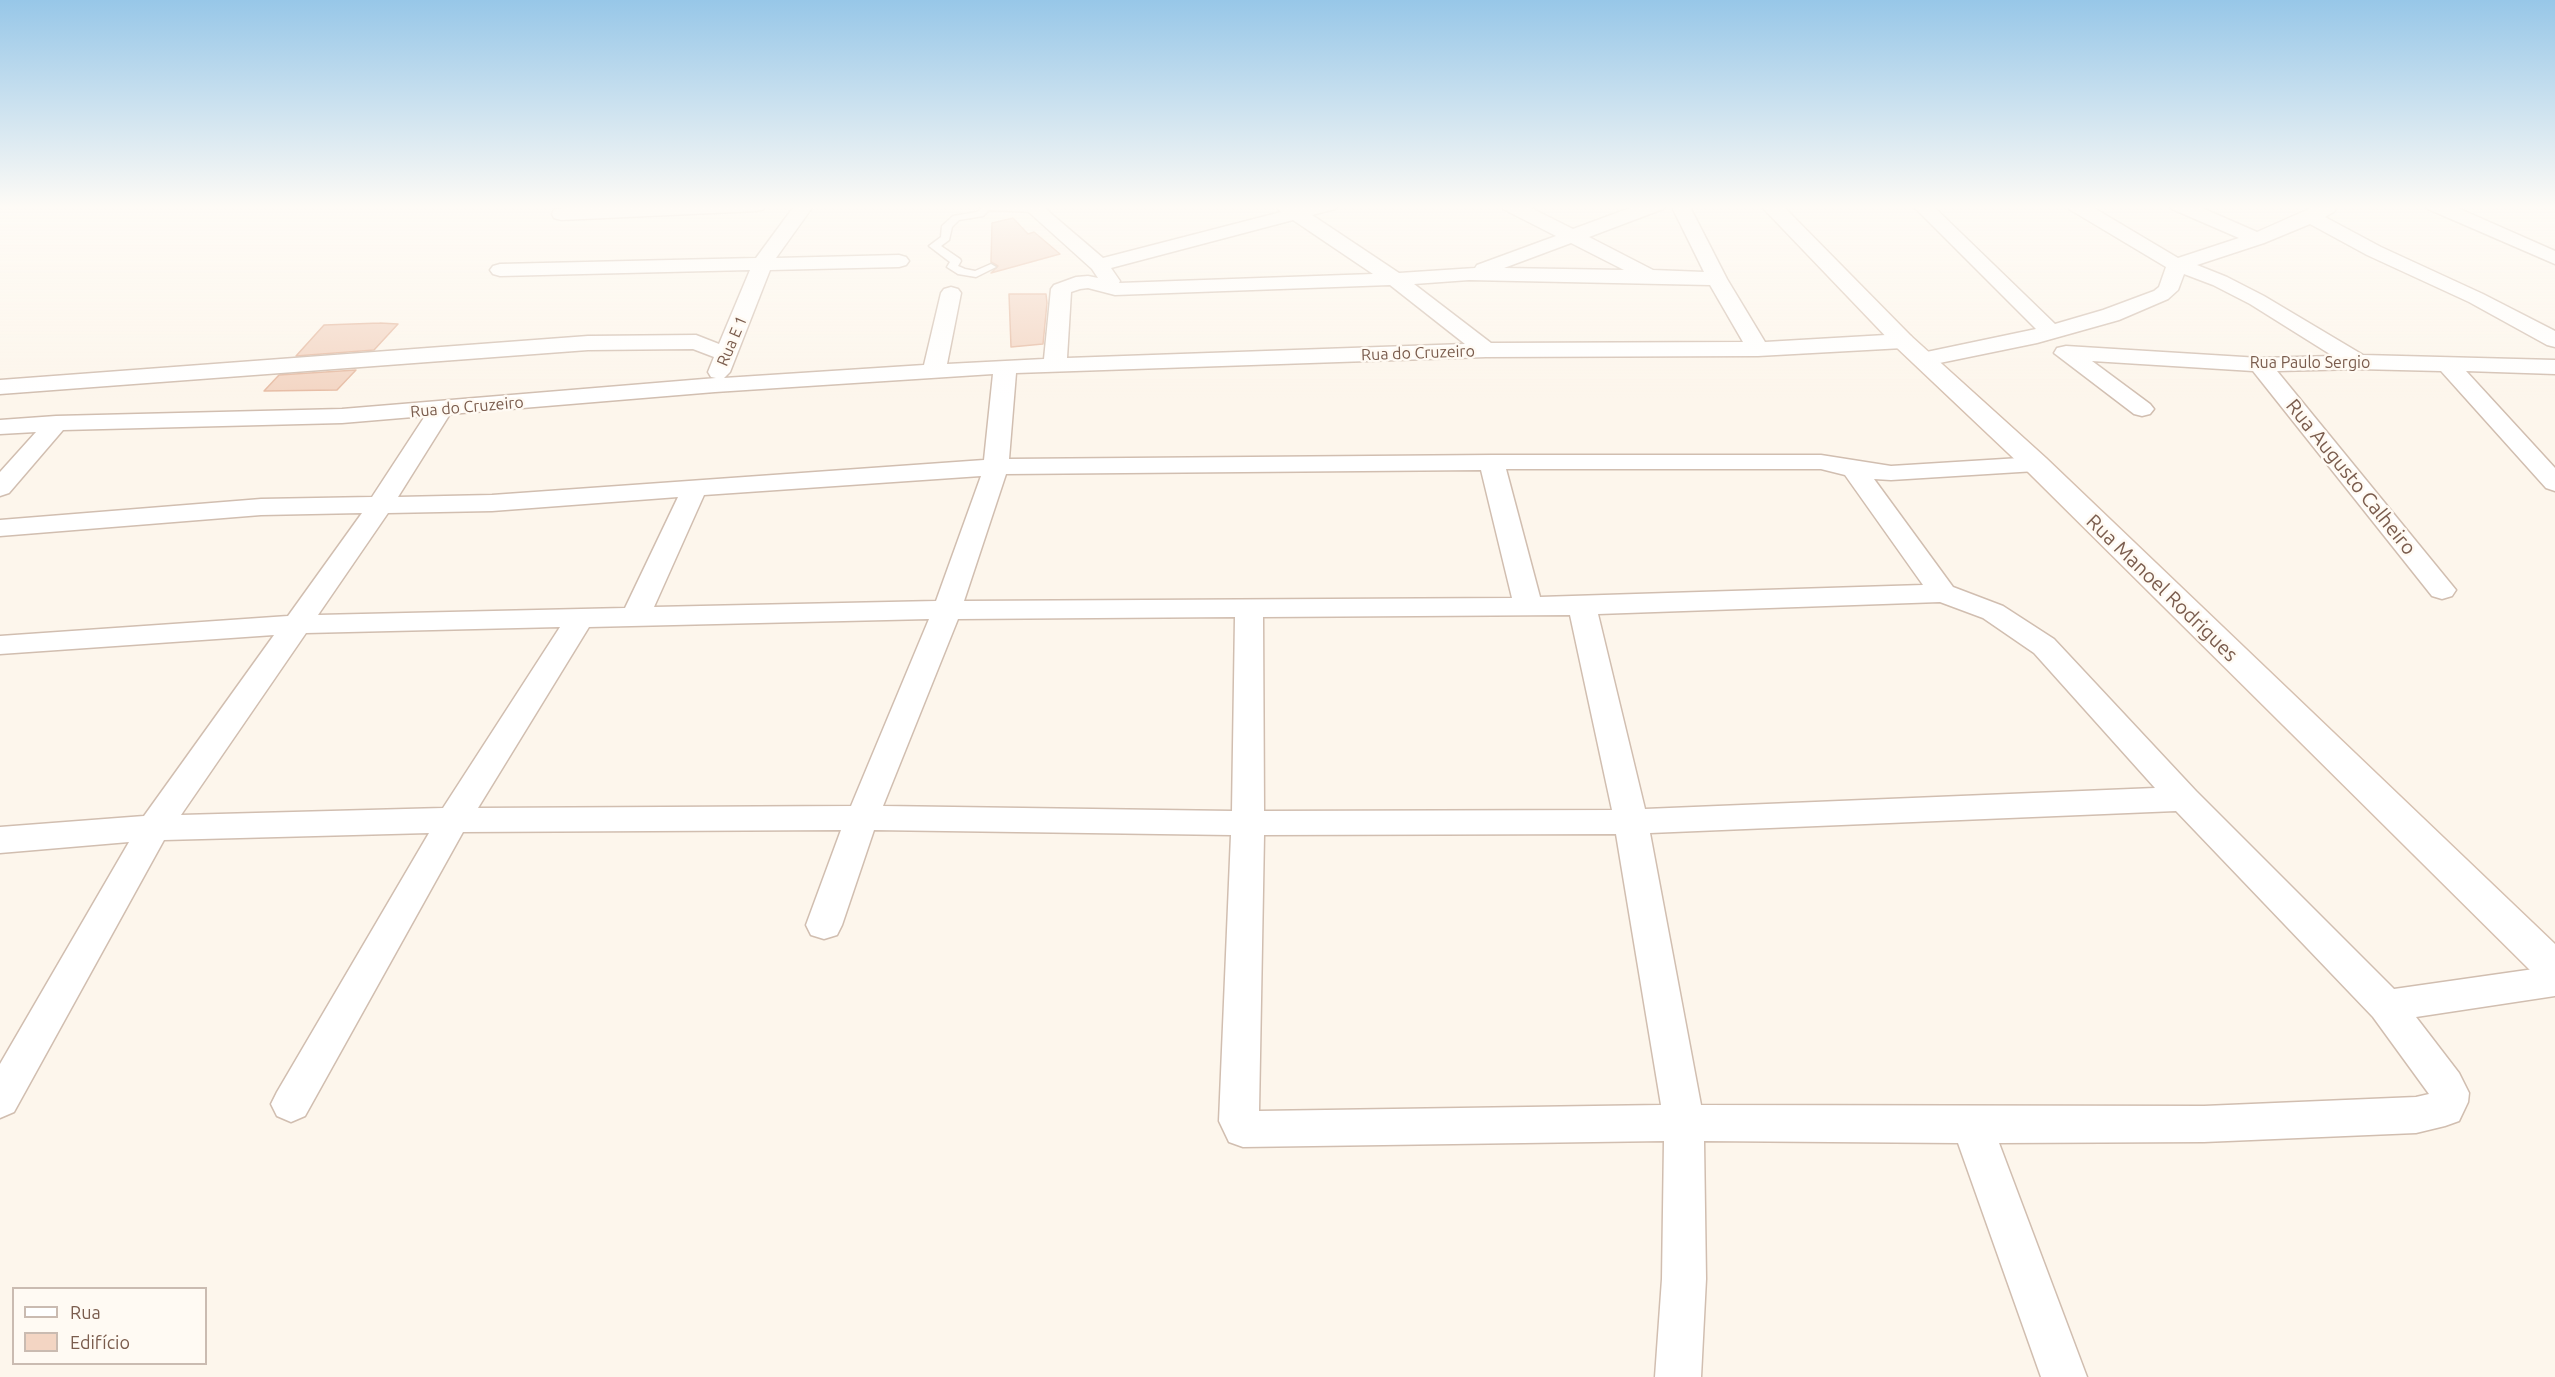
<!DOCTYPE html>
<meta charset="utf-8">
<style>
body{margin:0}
#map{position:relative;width:2555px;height:1377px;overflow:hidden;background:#fdf6ec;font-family:Ubuntu,sans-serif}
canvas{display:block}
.legend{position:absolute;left:12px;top:1287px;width:195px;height:78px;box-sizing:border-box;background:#fffaf3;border:2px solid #cabbb1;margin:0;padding:8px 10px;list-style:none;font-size:18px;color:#7a5c4d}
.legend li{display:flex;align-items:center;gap:12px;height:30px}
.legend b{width:30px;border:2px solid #cabbb1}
</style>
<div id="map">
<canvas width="2555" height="1377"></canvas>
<ul class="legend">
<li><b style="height:8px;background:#fff"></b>Rua</li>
<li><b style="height:16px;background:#f3d5c3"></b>Edifício</li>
</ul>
</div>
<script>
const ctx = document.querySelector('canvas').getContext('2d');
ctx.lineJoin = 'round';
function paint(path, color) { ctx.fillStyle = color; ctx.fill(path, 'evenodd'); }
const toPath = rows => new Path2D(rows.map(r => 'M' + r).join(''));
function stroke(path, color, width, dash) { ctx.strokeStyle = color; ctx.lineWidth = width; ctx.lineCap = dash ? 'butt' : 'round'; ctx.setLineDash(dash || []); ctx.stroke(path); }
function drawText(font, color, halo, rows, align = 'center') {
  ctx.font = font + ' Ubuntu,sans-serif'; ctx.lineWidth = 5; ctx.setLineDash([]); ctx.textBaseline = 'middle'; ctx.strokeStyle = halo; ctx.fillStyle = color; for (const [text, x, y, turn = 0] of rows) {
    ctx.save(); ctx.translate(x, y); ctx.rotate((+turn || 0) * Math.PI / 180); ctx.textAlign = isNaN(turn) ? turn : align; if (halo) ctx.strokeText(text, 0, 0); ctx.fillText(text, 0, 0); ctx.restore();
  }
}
const building = toPath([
 [1013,218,1028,234,1034,232,1060,254,991,273,998,266,991,262,992,223,1013,218],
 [1009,294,1046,294,1047,303,1043,344,1011,347,1009,294],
 [380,323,398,324,374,350,296,356,324,325,380,323],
 [356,370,337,390,264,391,279,375,356,370]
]);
const lane = toPath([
 [984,205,1034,206,1039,209,1034,212,989,210,983,216,959,220,952,227,949,240,941,246,960,259,961,261,958,266,965,269,975,271,991,264,996,267,976,277,958,274,947,267,950,262,929,246,941,237,942,226,953,216,977,212,984,205]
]);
const street = toPath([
 [630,205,766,205,764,209,757,211,561,220,554,218,552,214,554,210,561,208,630,205],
 [795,205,814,205,776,258,899,255,906,257,909,261,906,265,899,267,770,270,730,372,724,378,924,365,941,293,944,289,951,287,958,289,961,293,947,364,1044,359,1051,289,1054,285,1076,277,1088,276,1098,278,1092,269,1021,205,1041,205,1103,258,1281,212,1275,205,1337,205,1335,209,1312,215,1399,273,1475,268,1477,265,1556,236,1503,209,1501,205,1525,205,1573,229,1638,205,1665,205,1663,209,1589,237,1653,270,1704,272,1671,205,1689,205,1727,279,1765,342,1903,334,1911,336,1914,341,1911,346,1903,348,1758,356,1486,357,1016,373,1009,459,1492,455,1821,455,1891,466,2036,457,2045,459,2048,464,2045,469,2036,471,1891,480,1874,479,1953,587,2003,606,2054,639,2196,791,2394,989,2555,966,2555,996,2416,1017,2459,1073,2469,1093,2468,1102,2459,1121,2445,1126,2416,1133,2204,1142,1999,1143,2087,1377,2041,1377,1958,1143,1704,1141,1706,1279,1701,1377,1655,1377,1662,1279,1664,1141,1243,1147,1229,1142,1219,1121,1231,835,874,830,842,925,837,935,824,939,811,935,806,925,841,830,463,832,305,1116,291,1122,277,1116,271,1104,277,1092,429,833,164,840,14,1112,0,1118,0,1064,129,842,0,853,0,827,144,816,274,635,0,654,0,636,288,616,362,513,261,515,0,536,0,520,261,499,372,497,425,416,342,423,63,430,9,493,0,496,0,472,36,432,0,434,0,420,56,416,342,409,716,378,711,377,708,372,714,357,693,349,588,350,0,394,0,380,588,336,696,335,719,344,750,270,500,276,493,274,490,270,493,266,500,264,756,258,795,205],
 [1293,220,1373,274,1119,283,1120,281,1111,268,1293,220],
 [1571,243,1624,270,1504,268,1571,243],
 [1469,280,1710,285,1743,342,1491,343,1414,284,1469,280],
 [1390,285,1465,344,1067,358,1071,292,1080,289,1088,288,1115,295,1390,285],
 [993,374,984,460,492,495,398,497,450,414,715,392,993,374],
 [1506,469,1821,469,1845,475,1923,585,1540,597,1506,469],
 [1481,470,1512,598,964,601,1006,474,1481,470],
 [981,476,936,601,654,607,704,495,981,476],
 [678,497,625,608,318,615,388,513,492,511,678,497],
 [1940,602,1983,618,2034,653,2155,788,1645,809,1598,614,1940,602],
 [1570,615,1612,810,1264,811,1263,617,1570,615],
 [1235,617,1232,811,883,806,958,619,1235,617],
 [929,619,851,806,478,808,589,627,929,619],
 [560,627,443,808,181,815,306,633,560,627],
 [2176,811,2373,1017,2429,1094,2416,1097,2204,1106,1701,1105,1650,833,2176,811],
 [1616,834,1661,1105,1259,1111,1264,835,1616,834],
 [1912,205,1932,205,2055,324,2103,310,2154,291,2159,287,2166,267,2069,209,2067,205,2089,205,2178,258,2239,238,2172,209,2170,205,2195,205,2257,232,2318,205,2336,205,2335,211,2325,217,2381,247,2483,294,2555,331,2555,347,2547,345,2469,302,2367,255,2310,224,2264,243,2197,265,2227,277,2264,296,2363,355,2555,360,2555,374,2466,371,2555,468,2555,491,2546,488,2441,371,2358,369,2277,371,2456,590,2452,596,2442,599,2432,596,2253,371,2092,361,2150,404,2154,409,2150,414,2142,416,2134,414,2054,353,2057,348,2066,346,2260,358,2333,356,2250,304,2213,285,2184,274,2178,290,2168,299,2119,320,2037,343,1925,366,1917,364,1914,359,1917,354,2036,329,1912,205],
 [2426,205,2451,205,2555,251,2555,264,2428,209,2426,205]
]);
const secondary = toPath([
 [1760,205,1782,205,1911,336,2046,458,2555,944,2555,985,2541,981,2026,470,1895,346,1760,205]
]);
const farStreetnames = [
 ["Rua E 1",732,341,-67],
 ["Rua do Cruzeiro",1418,353,-2],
 ["Rua Paulo Sergio",2310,363],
 ["Rua do Cruzeiro",467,407,-5]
];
const streetNames = [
 ["Rua Augusto Calheiro",2351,477,51],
 ["Rua Manoel Rodrigues",2162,588,44]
];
paint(building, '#f3d5c3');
stroke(building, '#e6bba3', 1.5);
stroke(lane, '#d1beb0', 3);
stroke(street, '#d1beb0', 3);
stroke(secondary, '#d6c0b0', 3);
paint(lane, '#fff');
paint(street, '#fff');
paint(secondary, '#fff');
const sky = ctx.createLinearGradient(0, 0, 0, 398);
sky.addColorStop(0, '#97c7e8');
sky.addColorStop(0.52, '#fefbf6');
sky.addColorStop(1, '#fefbf600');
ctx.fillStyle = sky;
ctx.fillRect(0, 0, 2555, 398);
drawText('16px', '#7a5c4d', '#fffaf3', farStreetnames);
drawText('20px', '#7a5c4d', '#fffaf3', streetNames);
</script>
